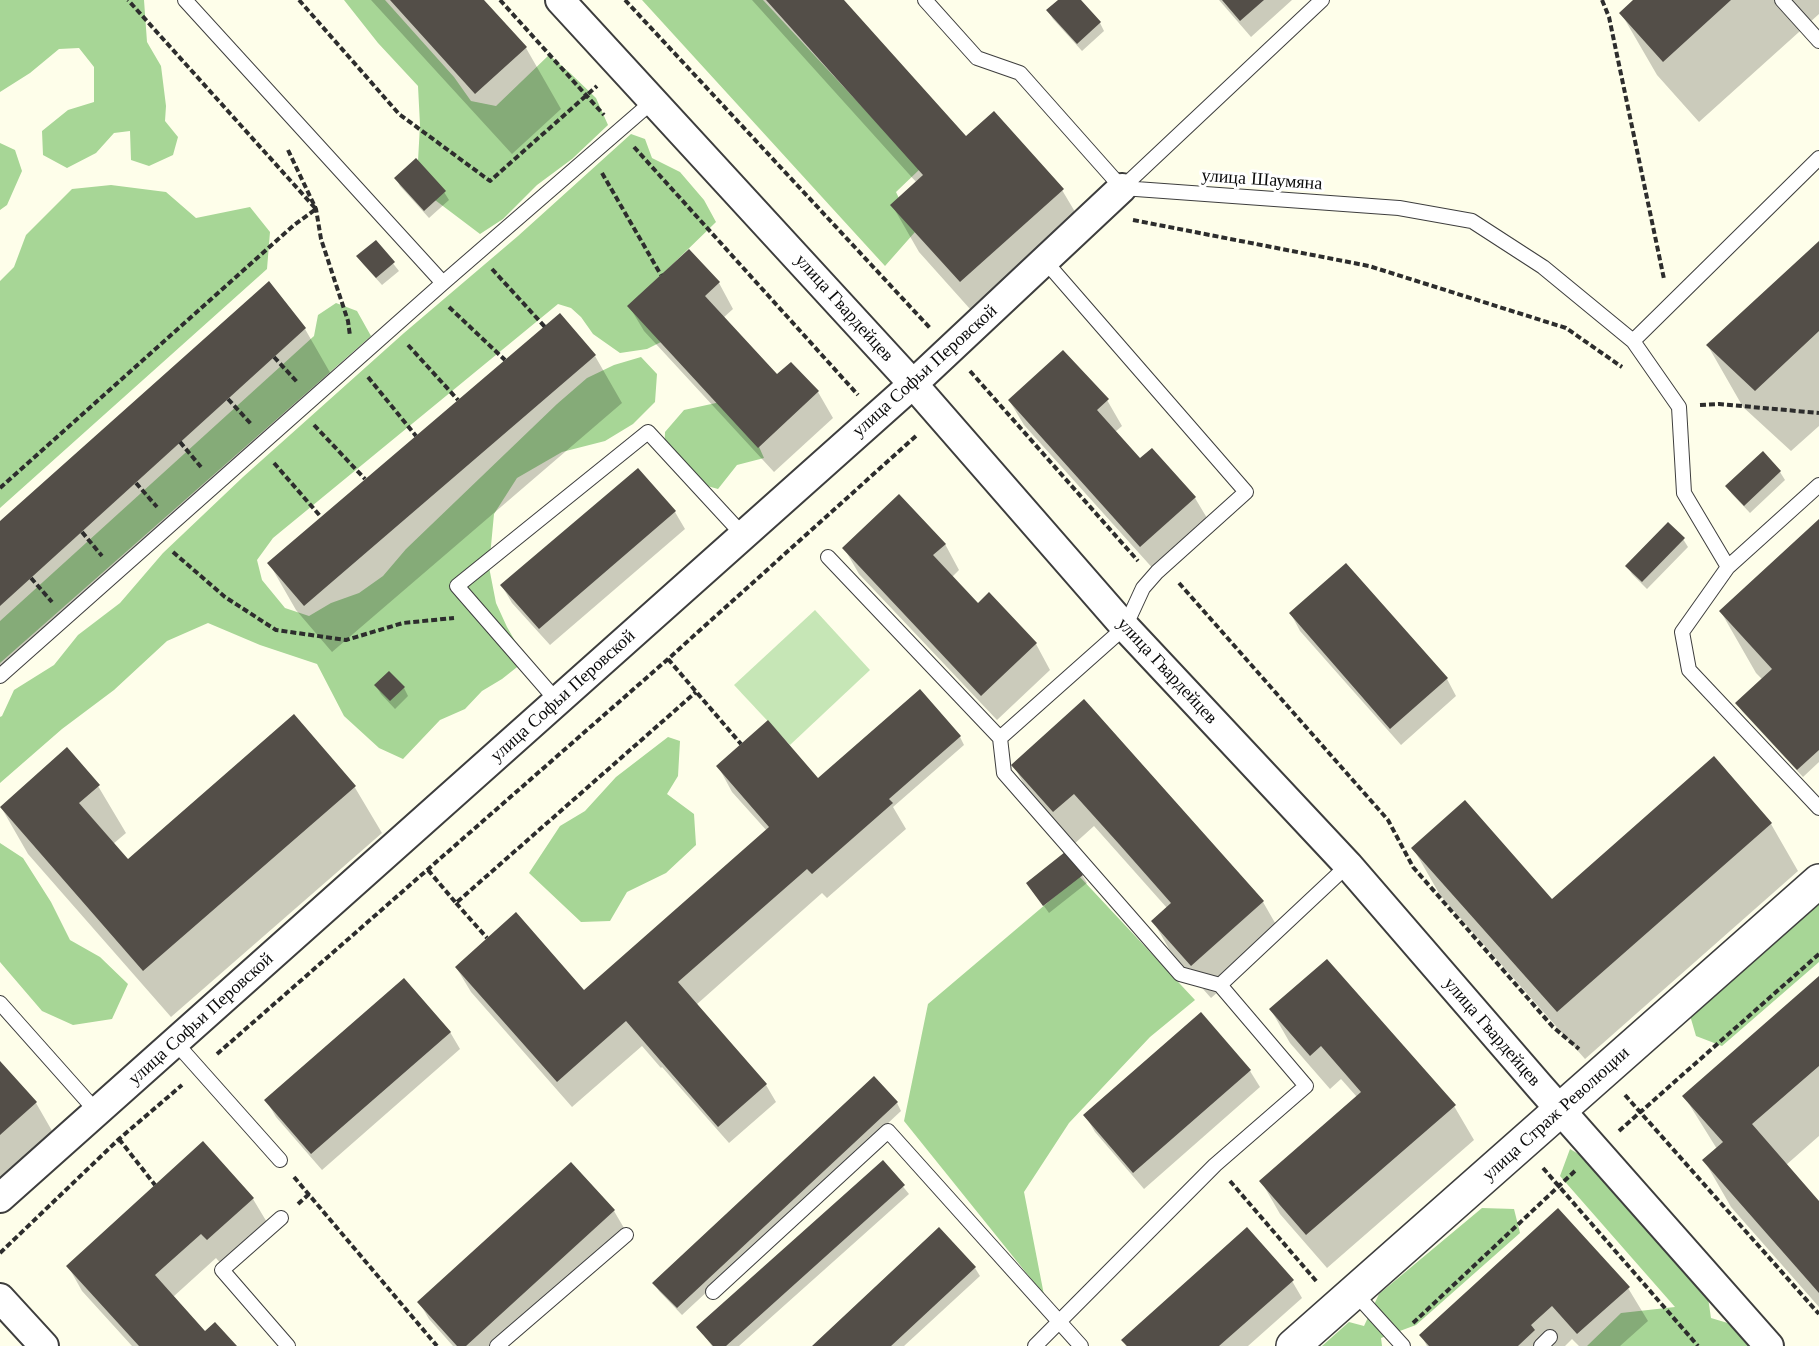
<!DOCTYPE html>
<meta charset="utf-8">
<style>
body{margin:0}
canvas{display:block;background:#fefeea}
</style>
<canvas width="1819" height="1346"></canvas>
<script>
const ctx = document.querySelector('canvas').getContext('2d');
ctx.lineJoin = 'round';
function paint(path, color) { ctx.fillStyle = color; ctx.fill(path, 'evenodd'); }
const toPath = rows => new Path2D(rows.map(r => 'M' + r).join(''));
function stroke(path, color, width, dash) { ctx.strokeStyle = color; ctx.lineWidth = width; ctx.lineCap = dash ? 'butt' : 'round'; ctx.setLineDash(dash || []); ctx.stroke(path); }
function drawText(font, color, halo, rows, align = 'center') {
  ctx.font = font + ' "Libre Baskerville",serif'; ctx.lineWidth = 6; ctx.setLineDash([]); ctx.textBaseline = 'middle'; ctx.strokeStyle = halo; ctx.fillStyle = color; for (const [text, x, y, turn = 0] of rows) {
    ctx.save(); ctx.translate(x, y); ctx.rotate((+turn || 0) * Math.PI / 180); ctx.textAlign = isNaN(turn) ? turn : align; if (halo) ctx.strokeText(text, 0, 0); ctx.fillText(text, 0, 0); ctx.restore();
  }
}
const green = toPath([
 [815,610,870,670,790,745,734,685]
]);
const forest = toPath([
 [0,0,144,0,147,42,161,66,166,106,165,121,178,137,173,155,149,166,131,160,130,131,114,133,96,153,67,168,43,155,42,131,68,110,94,102,94,67,79,48,59,49,30,73,0,92],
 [344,0,385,0,454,77,471,101,496,106,549,55,570,73,596,98,608,125,572,159,537,185,503,219,480,234,435,200,417,179,420,125,418,86,378,43],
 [642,0,763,0,920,169,896,192,915,232,885,266],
 [631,134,645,139,652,158,680,172,704,200,716,222,643,293,665,340,647,349,620,353,593,334,581,317,571,308,558,304,273,538,257,560,262,580,285,608,309,616,331,603,359,593,383,576,406,549,557,404,587,378,614,365,641,357,657,374,655,402,633,424,605,441,562,452,517,478,494,514,489,567,496,603,507,627,526,660,502,679,482,691,465,709,440,720,403,759,379,748,344,716,317,664,260,645,208,623,167,641,114,690,62,729,0,783,0,717,2,716,14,690,54,665,78,635,120,603,163,553,243,477,404,333,518,236],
 [0,143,15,150,22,171,7,205,0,210],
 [111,185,166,192,196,218,250,207,270,232,267,269,0,508,0,281,14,267,26,235,72,189],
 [336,303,357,311,371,336,0,663,0,621,314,336,318,315],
 [725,401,748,422,764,458,737,465,718,489,686,480,664,455,665,432,684,410],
 [668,737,680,741,678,776,667,794,694,814,696,845,666,873,627,892,610,921,581,922,529,873,560,826,585,811,616,777],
 [0,843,23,858,51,902,70,940,100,957,128,984,112,1019,73,1025,42,1011,0,962],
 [1079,876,1195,1000,1150,1037,1069,1123,1024,1192,1044,1295,904,1121,928,1004],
 [1819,895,1819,962,1722,1046,1696,1036,1689,1012],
 [1570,1149,1597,1165,1706,1284,1711,1318,1741,1327,1758,1346,1587,1346,1621,1313,1675,1307,1560,1176],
 [1482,1208,1514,1209,1520,1233,1416,1325,1381,1338,1382,1346,1322,1346,1349,1322,1364,1326,1379,1294]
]);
const shadow = toPath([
 [371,0,482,0,526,48,561,109,512,154],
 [752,0,842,0,966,138,1062,190,1090,237,987,328,919,252,892,205,917,183],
 [1060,0,1079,0,1100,23,1104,31,1082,51,1053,19,1048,11],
 [1219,0,1292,0,1251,37],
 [1636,0,1819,0,1819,14,1699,122,1657,75,1621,13],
 [396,178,444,192,449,200,429,218,400,186],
 [376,242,399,271,382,285,363,264,358,257],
 [1819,243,1819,426,1791,451,1743,407,1708,346],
 [689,251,719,283,733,309,723,318,777,376,791,364,818,392,833,418,774,472,644,331,629,306],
 [305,329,332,376,0,677,0,524],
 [595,356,622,403,332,652,296,610,269,563],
 [1009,400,1107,400,1122,426,1115,432,1140,460,1151,450,1195,498,1210,523,1156,572,1024,425],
 [1762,453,1780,472,1785,480,1750,513,1732,494,1727,486],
 [638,470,675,512,685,529,550,645,512,603,502,586],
 [1819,521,1819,762,1803,777,1742,711,1737,703,1763,680,1756,673,1721,612],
 [1683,539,1688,547,1647,589,1632,574,1627,566],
 [945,544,959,570,952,577,978,605,1036,644,1050,670,997,720,859,574,844,548],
 [1291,614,1447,679,1456,696,1401,745,1300,631],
 [376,686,404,688,408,696,395,709,381,694],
 [1084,701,1263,902,1282,935,1211,998,1172,954,1153,921,1167,908,1094,826,1073,845,1032,798,1013,765],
 [960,737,964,745,893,807,906,829,827,898,822,893,696,1005,766,1085,776,1102,729,1143,662,1067,661,1068,642,1046,572,1107,471,992,456,967,584,992,767,831,732,792,718,766,818,780],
 [1714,758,1771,824,1798,871,1585,1059,1440,895,1413,848,1552,901],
 [98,786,126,833,113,844,128,861,354,786,382,833,171,1017,28,854,1,807],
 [1082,875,1087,883,1049,913,1028,884],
 [1819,978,1819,1136,1786,1165,1819,1203,1819,1307,1731,1207,1704,1160,1717,1149,1684,1096],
 [1271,1010,1454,1106,1474,1140,1327,1268,1280,1214,1261,1181,1357,1097,1341,1079,1330,1089,1290,1043],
 [450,1032,460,1049,322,1170,276,1117,266,1100],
 [0,1063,36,1103,55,1136,0,1185],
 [1250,1071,1260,1087,1144,1189,1095,1132,1085,1115],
 [897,1103,901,1111,682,1315,659,1291,654,1283],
 [883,1162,909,1194,739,1346,712,1346,698,1327],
 [571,1164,614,1211,624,1228,494,1346,453,1346,429,1319,419,1302],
 [253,1199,268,1224,222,1265,216,1258,173,1297,205,1333,235,1346,132,1346,82,1291,68,1266],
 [975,1268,980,1276,904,1346,814,1346],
 [1292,1281,1302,1298,1248,1346,1126,1346,1123,1340],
 [1628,1288,1648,1321,1620,1346,1579,1346,1572,1339,1565,1346,1427,1346,1421,1335]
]);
const building = toPath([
 [390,0,484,0,527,47,475,94],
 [766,0,844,0,966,136,994,111,1064,189,960,282,890,205,923,175],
 [1058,0,1081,0,1101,22,1077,44,1046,10],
 [1222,0,1264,0,1240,21],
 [1633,0,1731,0,1663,62,1619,13],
 [416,158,446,191,424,211,394,178],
 [376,240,395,262,376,278,356,256],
 [1819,241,1819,331,1755,391,1706,345],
 [689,249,720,282,705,296,777,374,791,362,819,391,758,448,627,306],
 [269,281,306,328,0,606,0,521],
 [560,313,596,355,304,606,267,563],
 [1063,350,1109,399,1097,410,1140,458,1152,448,1196,497,1140,547,1008,400],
 [1763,451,1781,471,1744,506,1725,486],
 [638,468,676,511,539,629,500,585],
 [899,494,946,544,933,555,978,603,989,592,1037,643,981,696,842,548],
 [1819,519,1819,750,1797,770,1735,703,1772,669,1719,611],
 [1668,522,1685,538,1642,582,1625,566],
 [1346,563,1448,678,1390,729,1289,613],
 [389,671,405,687,390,701,374,685],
 [920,689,961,736,889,799,893,803,812,874,807,869,678,982,767,1084,718,1127,626,1021,557,1082,455,967,516,912,584,990,769,827,716,766,768,720,818,778],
 [1084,699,1264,901,1191,966,1151,921,1171,903,1119,844,1074,794,1053,812,1011,765],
 [294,714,356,786,143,971,0,807,67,747,100,785,79,803,128,859],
 [1714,756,1772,823,1557,1012,1411,848,1465,800,1552,899],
 [1065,852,1083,875,1043,906,1026,883],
 [1327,959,1456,1105,1306,1235,1259,1181,1361,1092,1321,1046,1310,1056,1269,1009],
 [1819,976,1819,1066,1752,1124,1819,1201,1819,1293,1702,1160,1723,1142,1682,1096],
 [404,978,451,1032,311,1154,264,1100],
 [1201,1012,1251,1070,1133,1173,1083,1115],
 [0,1061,37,1102,0,1135],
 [874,1076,898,1102,677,1308,652,1283],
 [203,1141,254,1198,207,1240,201,1234,155,1275,205,1331,215,1322,237,1346,139,1346,66,1266],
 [883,1160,905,1185,726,1346,713,1346,696,1327],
 [571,1162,615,1210,466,1346,457,1346,417,1302],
 [1558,1208,1630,1287,1577,1334,1552,1306,1531,1325,1535,1330,1518,1346,1429,1346,1419,1335],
 [939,1227,976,1267,891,1346,812,1346],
 [1247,1227,1294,1280,1219,1346,1127,1346,1121,1340]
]);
const path = toPath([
 [299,0,399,114,490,181,597,86],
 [500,0,604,115],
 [625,0,930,328],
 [1602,0,1609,17,1664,279],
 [634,147,858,395],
 [288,150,316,209,321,239,348,321,350,336],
 [602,173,661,275],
 [1133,220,1369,266,1566,328,1622,367],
 [492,269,545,327],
 [449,307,505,360],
 [408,345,458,400],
 [274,357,298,383],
 [970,371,1138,561],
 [368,377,416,436],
 [228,399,252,425],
 [1700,405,1719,404,1819,413],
 [314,425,365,479],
 [180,442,201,467],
 [274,463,321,517],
 [136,483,157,507],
 [0,488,294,225,316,209,128,0],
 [82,532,102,556],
 [173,552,225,597,276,630,346,640,403,623,454,618],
 [31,578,52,602],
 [1179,583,1388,820,1413,867,1553,1027,1579,1049],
 [668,659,741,744],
 [428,870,456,903,696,692],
 [456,903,487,938],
 [217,1054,668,659,917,435],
 [1625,1095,1819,1314],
 [1619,1131,1819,954],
 [119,1139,155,1185],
 [1543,1168,1698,1346],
 [294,1177,437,1346],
 [1230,1181,1317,1282],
 [298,1204,309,1194],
 [0,1253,119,1139,182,1085],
 [1413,1323,1576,1170]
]);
const service = toPath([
 [185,0,443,283],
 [925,0,977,58,1020,73,1122,188],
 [1322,0,1122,188,1399,208,1472,221,1543,267,1633,341],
 [1782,0,1819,41],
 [1819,158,1633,341,1679,407,1684,493,1728,567,1682,632,1689,670,1819,808],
 [828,557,1000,738,1004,773,1180,974,1220,985,1306,1086,1215,1165,1035,1346],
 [1728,567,1819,485],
 [0,676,443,283,653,101],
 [557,701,457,586,648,432,743,535],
 [1000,738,1125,627,1143,588,1157,572,1246,492,1045,261],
 [1220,985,1348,865],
 [0,1003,97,1112],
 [175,1042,280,1160],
 [281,1218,222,1270,288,1346],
 [713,1292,888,1131,1081,1346],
 [1354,1292,1403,1346],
 [497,1346,626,1235],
 [1541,1346,1550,1337]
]);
const minor = toPath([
 [560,0,913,384,1125,627,1348,865,1540,1087,1769,1346],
 [0,1198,913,384,1122,188],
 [0,1298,44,1346]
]);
const tertiary = toPath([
 [1293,1346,1819,881]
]);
const streetNames = [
 ["улица Шаумяна",1262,180,4],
 ["улица Гвардейцев",844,308,48],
 ["улица Софьи Перовской",925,371,-42],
 ["улица Гвардейцев",1167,671,47],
 ["улица Софьи Перовской",563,696,-42],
 ["улица Софьи Перовской",201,1019,-42],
 ["улица Гвардейцев",1492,1032,49],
 ["улица Страж Революции",1556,1114,-42]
];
paint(green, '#c6e6b6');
paint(forest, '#a7d696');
paint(shadow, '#0003');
paint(building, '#534e48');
stroke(service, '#3e3e3e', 16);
stroke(minor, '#3e3e3e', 32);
stroke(tertiary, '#3e3e3e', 36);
stroke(path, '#2d2d2d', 4, [6, 3]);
stroke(service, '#fff', 14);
stroke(minor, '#fff', 28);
stroke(tertiary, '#fff', 33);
drawText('18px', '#0b0b0b', '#fff', streetNames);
</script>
